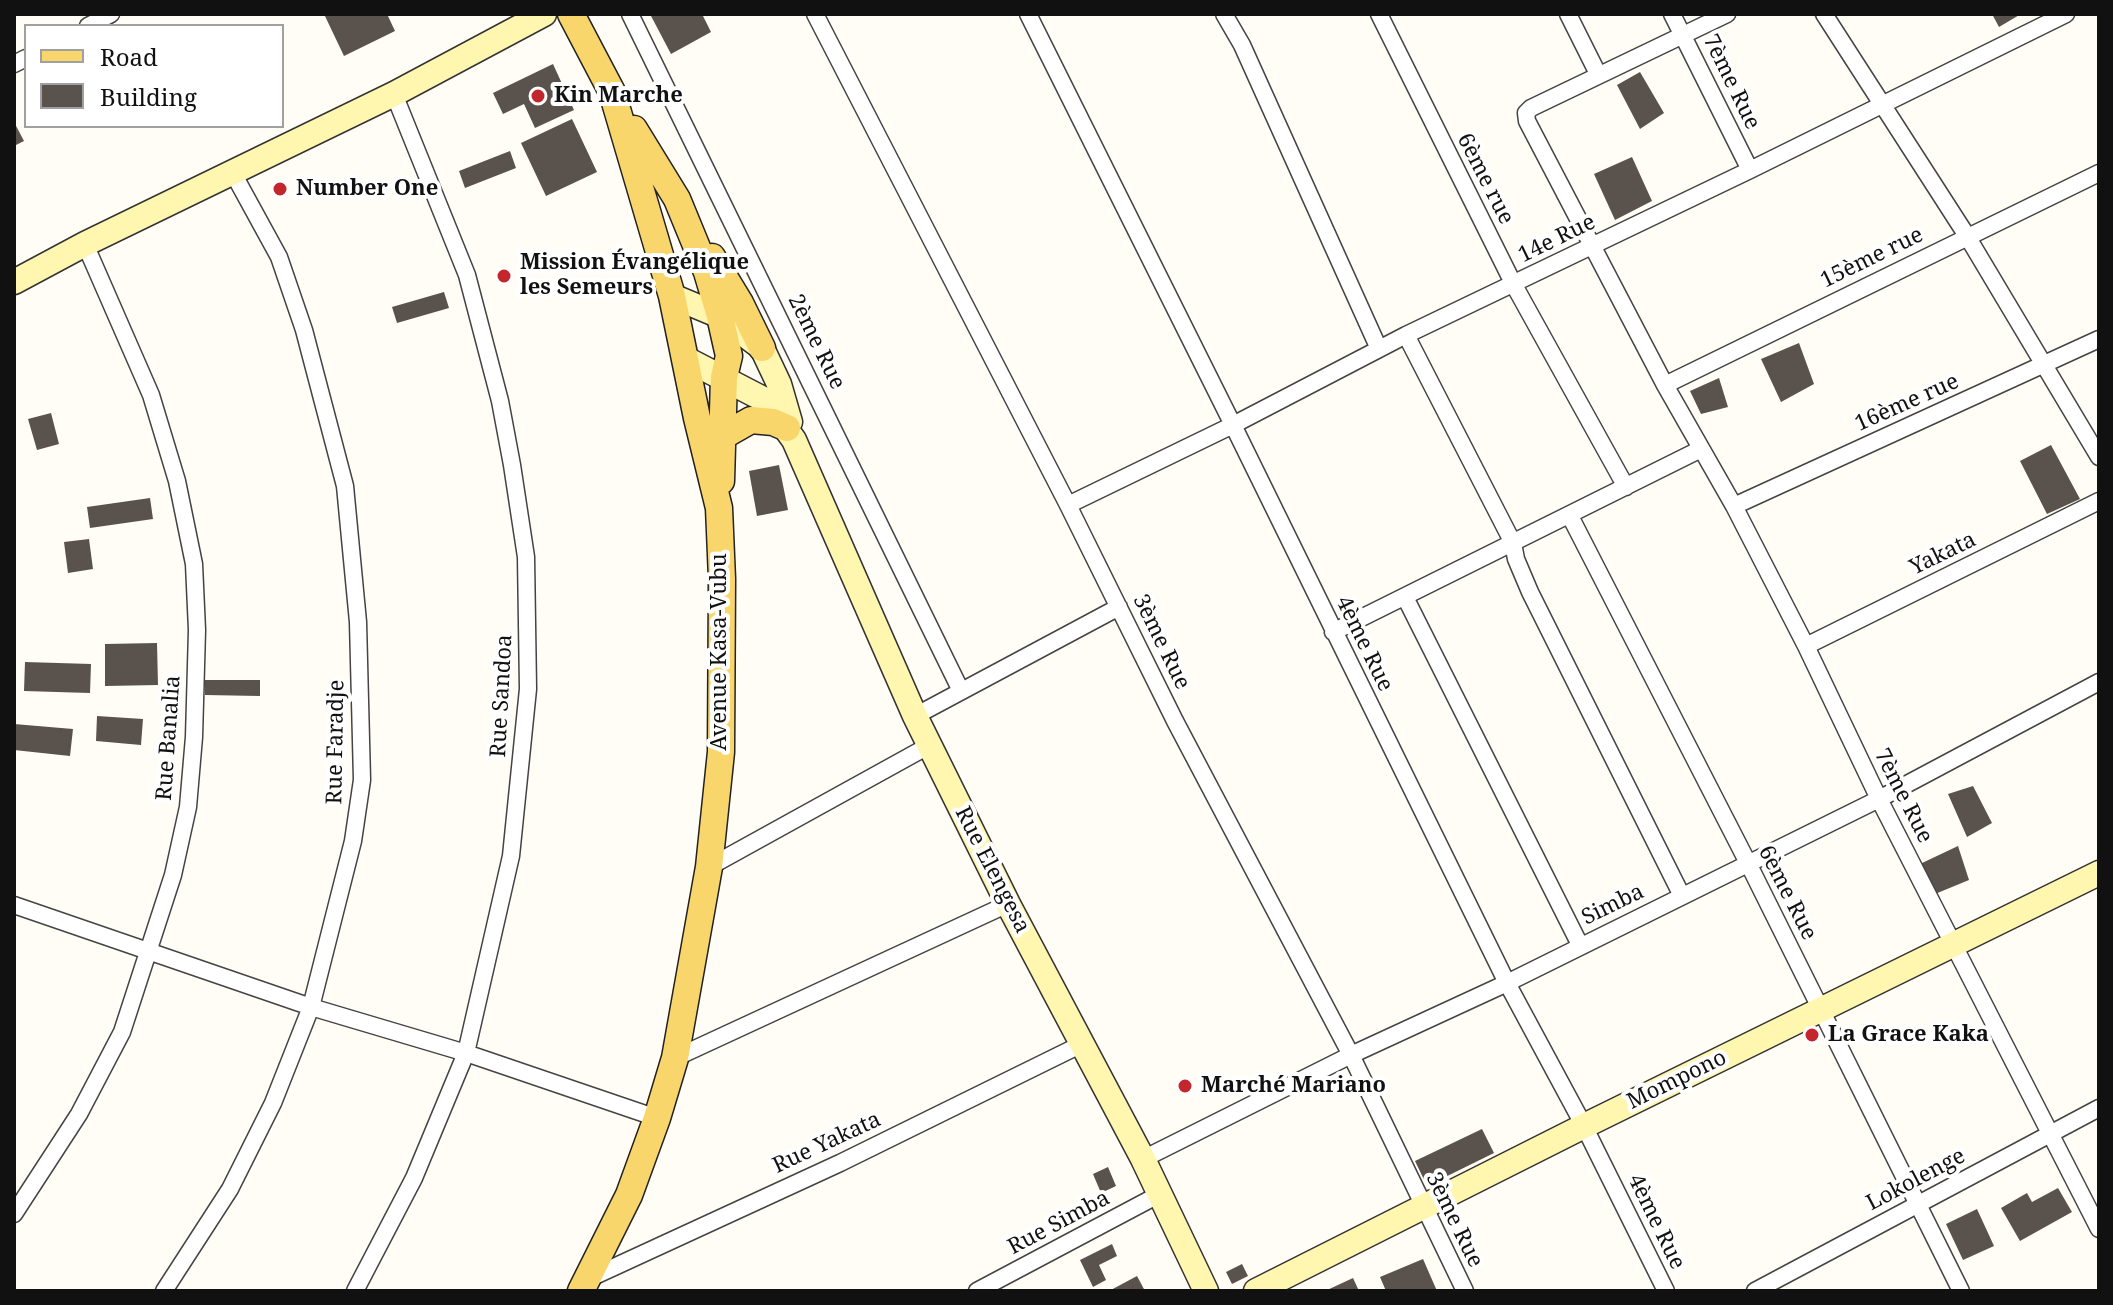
<!DOCTYPE html>
<meta charset="utf-8">
<style>
body{margin:0}
#map{position:relative;width:2113px;height:1305px;overflow:hidden;background:#fffdf5;font-family:"Noto Serif",serif}
canvas{display:block}
.frame{position:absolute;inset:0;border:16px solid #111;pointer-events:none}
.legend{position:absolute;left:24px;top:24px;width:260px;height:104px;box-sizing:border-box;background:#fff;border:2px solid #a0a0a0;margin:0;padding:10px 14px;list-style:none;font-size:24px;color:#111}
.legend li{display:flex;align-items:center;gap:16px;height:40px}
.legend b{width:40px;border:2px solid #a0a0a0}
</style>
<div id="map">
<canvas width="2113" height="1305"></canvas>
<div class="frame"></div>
<ul class="legend">
<li><b style="height:10px;background:#f9d66b"></b>Road</li>
<li><b style="height:22px;background:#5a524d"></b>Building</li>
</ul>
</div>
<script>
const ctx = document.querySelector('canvas').getContext('2d');
ctx.lineJoin = 'round';
function paint(path, color) { ctx.fillStyle = color; ctx.fill(path, 'evenodd'); }
const toPath = rows => new Path2D(rows.map(r => 'M' + r).join(''));
function stroke(path, color, width, dash) { ctx.strokeStyle = color; ctx.lineWidth = width; ctx.lineCap = dash ? 'butt' : 'round'; ctx.setLineDash(dash || []); ctx.stroke(path); }
function drawText(font, color, halo, rows, align = 'center') {
  ctx.font = font + ' "Noto Serif",serif'; ctx.lineWidth = 8; ctx.setLineDash([]); ctx.textBaseline = 'middle'; ctx.strokeStyle = halo; ctx.fillStyle = color; for (const [text, x, y, turn = 0] of rows) {
    ctx.save(); ctx.translate(x, y); ctx.rotate((+turn || 0) * Math.PI / 180); ctx.textAlign = isNaN(turn) ? turn : align; if (halo) ctx.strokeText(text, 0, 0); ctx.fillText(text, 0, 0); ctx.restore();
  }
}
const building = toPath([
 [324,14,387,14,395,31,344,56],
 [650,14,702,14,711,32,671,54],
 [1992,14,2021,14,1999,27],
 [553,64,574,110,535,128,524,104,503,114,493,93],
 [1640,72,1664,113,1640,129,1617,85],
 [572,119,597,172,546,196,521,143],
 [14,122,24,141,14,146],
 [510,151,516,168,465,188,459,171],
 [1632,157,1652,201,1615,220,1594,174],
 [444,292,449,308,397,323,392,307],
 [1799,343,1814,384,1781,402,1761,359],
 [1719,378,1728,407,1701,414,1690,391],
 [51,413,59,444,37,450,28,419],
 [2051,445,2080,499,2047,514,2020,461],
 [779,465,788,510,757,516,749,471],
 [150,498,153,519,90,528,87,507],
 [89,539,93,569,68,573,64,542],
 [157,643,158,685,105,686,105,644],
 [25,662,91,664,90,693,24,691],
 [205,680,260,680,260,696,205,695],
 [97,716,143,719,141,745,96,741],
 [14,724,73,729,70,756,14,750],
 [1973,786,1992,823,1967,837,1948,794],
 [1958,846,1969,880,1935,894,1920,864],
 [1482,1129,1494,1153,1427,1186,1415,1161],
 [1108,1167,1116,1186,1101,1193,1093,1174],
 [2058,1188,2072,1212,2020,1241,2001,1208,2027,1193,2032,1202],
 [1977,1209,1994,1246,1963,1260,1946,1224],
 [1112,1244,1117,1256,1099,1265,1106,1280,1093,1287,1080,1260],
 [1423,1259,1437,1291,1386,1291,1380,1277],
 [1242,1264,1248,1276,1232,1284,1226,1272],
 [1137,1276,1145,1291,1109,1291],
 [1353,1278,1359,1291,1325,1291]
]);
const street = toPath([
 [630,14,961,691],
 [815,14,1068,505,1175,721,1351,1055,1465,1291],
 [1028,14,1233,425,1507,983,1584,1126,1666,1291],
 [1224,14,1242,45,1379,349],
 [1379,14,1514,285,1626,487],
 [1568,14,1598,74],
 [1672,14,1750,170],
 [1727,14,1531,108,1526,113,1527,121,1665,385,1734,506,1806,646,1879,799,2099,1229],
 [1824,14,1967,236,2099,457],
 [88,26,111,14],
 [14,64,26,58],
 [1406,335,1513,543,1516,559,1530,592,1682,896],
 [1665,385,2099,173],
 [1068,505,1233,425,1406,335,1750,170,2066,14],
 [1734,506,2099,339],
 [1570,516,1748,863,1961,1291],
 [1405,597,1580,945],
 [1333,632,1701,449],
 [1806,646,2099,501],
 [915,716,1119,607],
 [709,867,930,745],
 [14,905,311,1007,466,1053,657,1118],
 [675,1058,1008,904],
 [1143,1159,1351,1055,1507,983,1879,799,2099,682],
 [14,1214,79,1114,122,1032,173,875,188,807,194,737,197,630,194,564,177,481,151,395,85,244],
 [588,1279,840,1163,1084,1043],
 [164,1291,230,1189,273,1103,311,1007,353,841,362,780,358,622,345,486,304,330,279,257,233,173],
 [355,1291,414,1178,466,1053,511,856,528,689,526,557,512,465,500,401,467,275,394,94],
 [977,1291,1160,1194],
 [1755,1291,2099,1108]
]);
const secondary = toPath([
 [14,282,85,244,394,94,544,14],
 [672,296,720,316,762,348,779,384,790,422],
 [686,359,765,400,794,440,915,716,1008,904,1143,1159,1206,1291],
 [1256,1291,1584,1126,2099,873]
]);
const primary = toPath([
 [571,14,612,92,672,296,697,418,719,508,722,579,721,752,709,867,675,1058,657,1118,629,1195,581,1291],
 [634,129,677,199,707,272,720,316,729,356,724,377,721,481],
 [712,257,740,303,762,348],
 [723,436,751,420,773,422,787,428]
]);
const markers = [
 [538,96,8,"#c4262e"],
 [280,189,8,"#c4262e"],
 [504,276,8,"#c4262e"],
 [1812,1035,8,"#c4262e"],
 [1185,1086,8,"#c4262e"]
];
const streetNames = [
 ["7ème Rue",1731,82,64],
 ["6ème rue",1485,179,63],
 ["14e Rue",1557,239,-26],
 ["15ème rue",1872,258,-26],
 ["2ème Rue",816,342,64],
 ["16ème rue",1907,403,-24],
 ["Yakata",1943,554,-26],
 ["3ème Rue",1161,642,64],
 ["4ème Rue",1364,644,64],
 ["Avenue Kasa-Vubu",720,652,-90],
 ["Rue Sandoa",502,696,-87],
 ["Rue Banalia",169,738,-86],
 ["Rue Faradje",336,742,-89],
 ["7ème Rue",1903,796,63],
 ["Rue Elengesa",992,870,63],
 ["6ème Rue",1787,893,63],
 ["Simba",1613,905,-26],
 ["Mompono",1677,1080,-26],
 ["Rue Yakata",827,1143,-25],
 ["Lokolenge",1916,1180,-28],
 ["3ème Rue",1454,1220,64],
 ["4ème Rue",1656,1222,64],
 ["Rue Simba",1059,1223,-28]
];
const poiNames = [
 ["Kin Marche",554,96],
 ["Number One",296,189],
 ["Mission Évangélique",520,263],
 ["les Semeurs",520,288],
 ["La Grace Kaka",1828,1035],
 ["Marché Mariano",1201,1086]
];
paint(building, '#5a524d');
stroke(street, '#444', 19);
stroke(secondary, '#333', 27);
stroke(primary, '#222', 29);
stroke(street, '#fff', 16);
stroke(secondary, '#fff6b0', 24);
stroke(primary, '#f9d66b', 26);
for (const [x, y, r, color] of markers) { const dot = new Path2D(); dot.arc(x, y, r, 0, 2 * Math.PI); ctx.fillStyle = color; ctx.fill(dot); stroke(dot, '#fff', 3); }
drawText('22px', '#111', '#fff', streetNames);
drawText('bold 22px', '#111', '#fff', poiNames, 'left');
</script>
